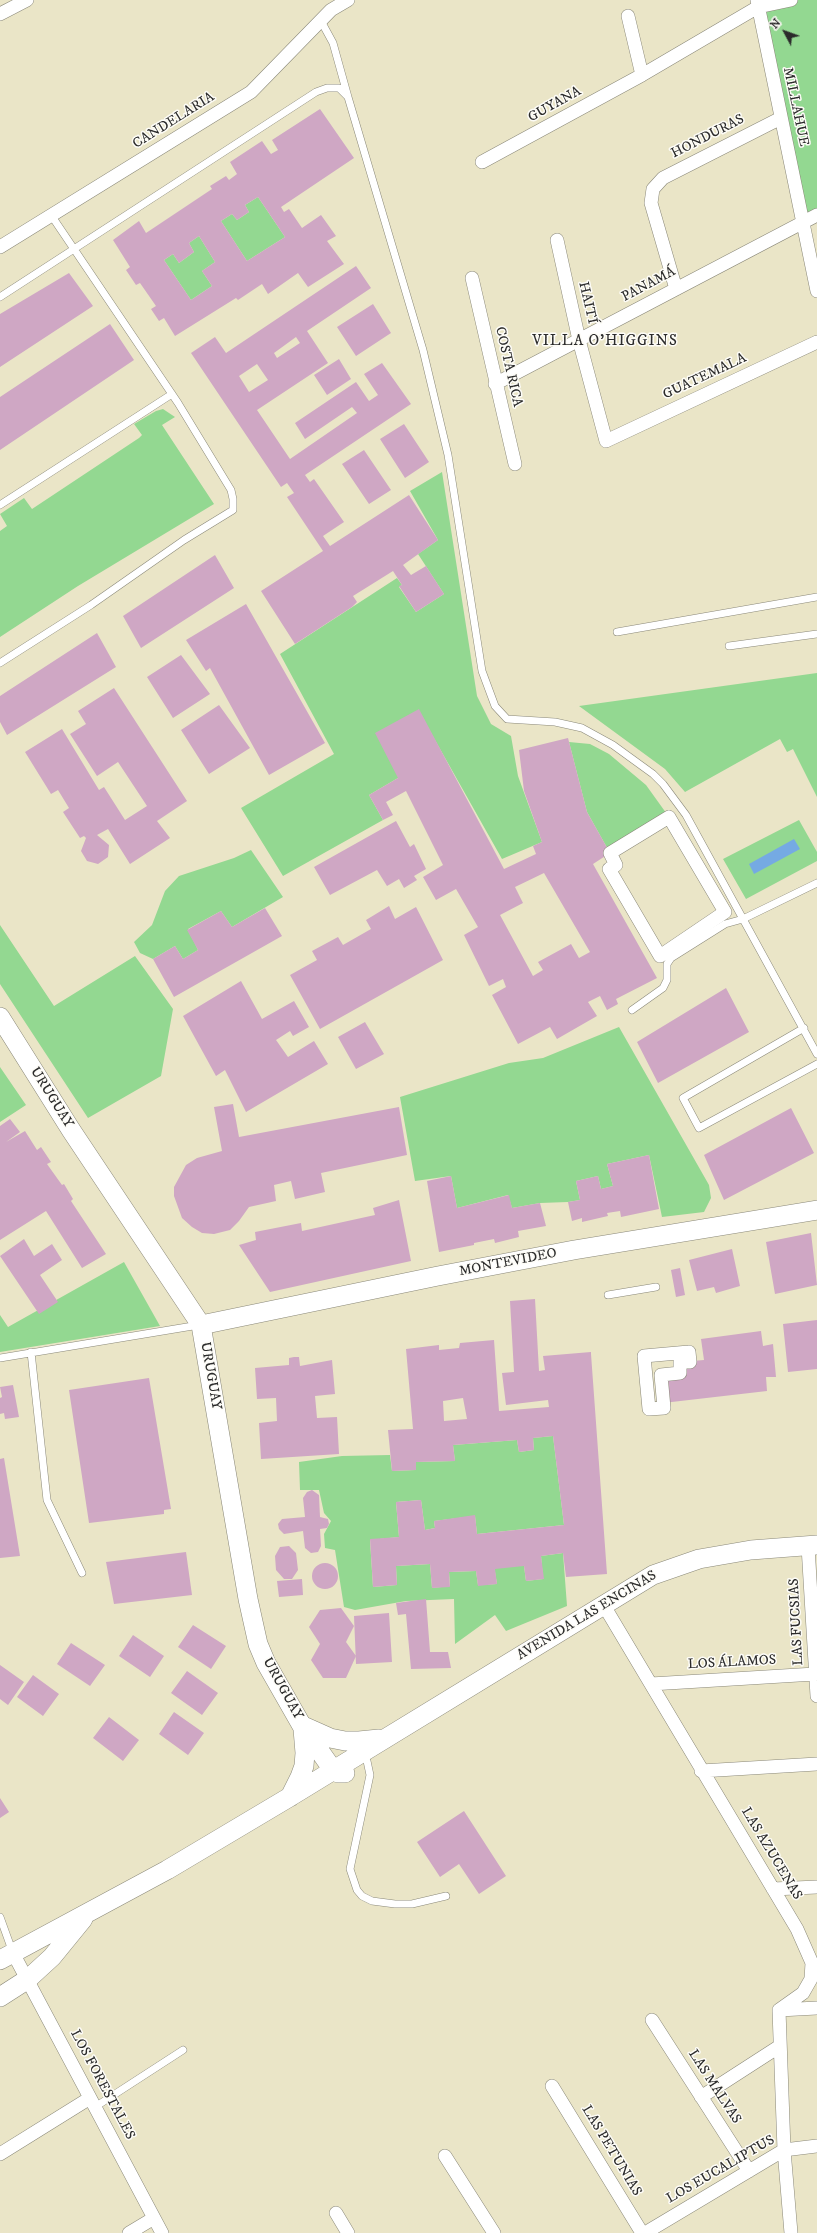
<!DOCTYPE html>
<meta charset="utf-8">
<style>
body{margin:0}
#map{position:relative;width:817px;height:2233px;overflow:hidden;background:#eae5c7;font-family:"IM FELL DW Pica",serif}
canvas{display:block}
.north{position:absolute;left:765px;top:12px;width:40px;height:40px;-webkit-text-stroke:3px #fdfcf7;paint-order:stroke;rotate:311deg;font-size:11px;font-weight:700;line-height:16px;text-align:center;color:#2b2b2b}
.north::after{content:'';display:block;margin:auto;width:14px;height:18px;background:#2b2b2b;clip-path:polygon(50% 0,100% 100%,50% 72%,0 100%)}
</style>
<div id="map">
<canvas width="817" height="2233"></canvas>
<div class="north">N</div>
</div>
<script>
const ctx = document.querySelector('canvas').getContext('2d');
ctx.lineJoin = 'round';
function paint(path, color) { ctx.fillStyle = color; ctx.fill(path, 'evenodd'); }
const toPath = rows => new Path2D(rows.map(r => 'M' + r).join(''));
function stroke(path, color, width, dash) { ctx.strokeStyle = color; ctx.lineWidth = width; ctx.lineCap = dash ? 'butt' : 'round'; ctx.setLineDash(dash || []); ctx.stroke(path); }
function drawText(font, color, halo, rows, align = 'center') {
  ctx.font = font + ' "IM FELL DW Pica",serif'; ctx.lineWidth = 3; ctx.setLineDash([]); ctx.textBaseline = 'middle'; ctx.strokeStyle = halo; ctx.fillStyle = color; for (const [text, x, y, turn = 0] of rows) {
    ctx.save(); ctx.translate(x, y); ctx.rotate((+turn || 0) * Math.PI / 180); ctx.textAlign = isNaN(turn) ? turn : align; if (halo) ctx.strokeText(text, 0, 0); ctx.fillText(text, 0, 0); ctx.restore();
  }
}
const green = toPath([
 [791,0,817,0,817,215,802,223,758,7],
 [258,197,285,237,247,261,221,221,232,214,237,220,249,212,245,205],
 [199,236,215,262,202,271,212,286,191,300,164,260,173,254,179,263,194,252,189,243],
 [163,409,175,417,162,425,214,504,78,586,0,637,0,531,7,526,0,514,24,498,32,509,139,438,142,435,134,424,156,411],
 [442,472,477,696,491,724,511,736,518,776,542,842,502,859,418,710,398,778,369,795,383,820,283,876,241,808,334,754,280,654,397,578,402,585,399,587,416,612,444,594,418,554,438,540,410,491],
 [817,673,817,797,793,749,787,752,780,739,685,792,665,769,579,706],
 [569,742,590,744,609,754,646,785,669,817,610,853,587,812],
 [799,820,817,852,817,861,746,899,723,859],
 [251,850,283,897,232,927,221,911,188,929,198,950,183,959,175,946,153,959,140,953,134,942,152,925,165,891,179,876,234,858],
 [0,925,54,1006,135,956,173,1009,161,1076,88,1118,0,984],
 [619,1027,709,1185,711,1198,704,1212,662,1217,649,1155,607,1164,613,1186,601,1189,598,1176,576,1181,580,1200,568,1202,540,1203,512,1208,508,1195,457,1208,451,1176,415,1181,400,1097,509,1063,543,1058],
 [0,1067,26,1105,0,1122],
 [124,1262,160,1326,0,1352,0,1315,8,1327],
 [553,1436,564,1525,477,1534,475,1516,434,1521,435,1528,425,1530,421,1500,396,1502,399,1537,370,1540,373,1587,397,1585,396,1566,430,1564,432,1588,450,1586,449,1572,476,1571,478,1585,497,1584,494,1566,524,1566,526,1581,543,1579,541,1556,563,1553,567,1606,506,1631,495,1615,455,1644,454,1599,406,1601,355,1610,344,1607,335,1550,325,1548,324,1534,331,1521,324,1513,319,1490,300,1490,299,1462,342,1456,390,1455,392,1471,415,1470,416,1462,455,1461,453,1445,517,1440,519,1452,534,1450,533,1438]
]);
const water = toPath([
 [794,839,800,849,754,874,749,864]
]);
const building = toPath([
 [320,109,354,158,281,207,284,212,289,209,302,228,321,215,336,236,327,241,344,264,308,287,298,273,268,294,262,284,238,300,236,298,175,336,164,318,159,321,151,309,156,306,140,283,136,285,126,270,130,267,113,240,139,221,146,233,212,189,210,186,226,176,229,180,237,174,230,162,262,141,271,154,278,150,272,140],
 [258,197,285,237,247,261,221,221,232,214,237,220,249,212,245,205],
 [199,236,215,262,202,271,212,286,191,300,164,260,173,254,179,263,194,252,189,243],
 [356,266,371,288,307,331,328,363,257,410,290,459,357,413,352,407,305,439,295,423,356,382,369,401,378,395,364,374,382,363,411,404,305,475,310,482,314,479,344,522,323,536,330,546,409,495,438,540,403,565,411,575,426,566,444,594,416,612,399,586,402,585,393,571,353,596,357,602,352,607,295,644,261,591,323,551,287,497,294,493,287,483,281,487,191,353,215,337,226,353],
 [296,337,300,343,277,358,274,353],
 [257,364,268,380,249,392,239,376],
 [69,273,93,306,0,367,0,314],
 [373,304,391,333,356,356,337,327],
 [110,324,134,360,0,450,0,397],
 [339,359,351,379,327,395,314,375],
 [404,424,429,462,405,478,380,439],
 [364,450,391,490,369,504,342,464],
 [215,555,234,588,141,648,123,616],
 [246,604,325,743,269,775,210,668,206,671,186,640],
 [97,633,116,667,7,735,0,722,0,696],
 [181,655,210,694,173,718,147,677],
 [114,688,187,801,157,821,170,838,130,864,108,829,97,835,109,845,108,857,98,864,87,861,81,851,86,838,84,836,80,838,63,812,69,808,58,790,51,794,25,752,62,729,99,790,104,787,125,820,147,806,118,762,97,776,70,734,86,724,78,711],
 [219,705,250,748,209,774,181,730],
 [419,709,504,869,536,854,533,846,542,842,524,791,519,750,568,738,587,812,610,853,593,864,657,978,616,999,618,1004,607,1010,600,996,588,1002,597,1016,557,1039,550,1027,518,1044,492,995,506,987,503,979,489,986,464,935,478,927,456,889,436,900,423,877,443,865,406,791,386,802,393,815,383,820,369,795,398,778,375,733],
 [544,873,590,952,579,958,571,944,538,962,543,970,533,976,500,915,523,903,515,887],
 [396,821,410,847,414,844,426,869,414,876,417,880,404,888,399,879,387,886,377,870,330,895,314,867],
 [389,906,395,919,416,907,443,960,320,1029,290,975,317,960,312,951,338,937,343,945,371,929,366,920],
 [265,908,282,936,174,997,153,959,175,946,183,959,198,950,187,930,221,911,232,927],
 [241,981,262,1019,294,1001,309,1027,293,1036,290,1031,276,1040,288,1057,314,1041,328,1064,246,1112,225,1070,216,1076,183,1016],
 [726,988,749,1032,658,1083,637,1042],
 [365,1022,384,1054,356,1069,338,1037],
 [233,1104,239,1137,399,1107,407,1155,321,1173,325,1192,295,1199,291,1181,274,1185,276,1201,249,1207,239,1221,230,1230,214,1234,202,1233,192,1227,182,1218,174,1196,174,1187,186,1165,197,1158,222,1151,214,1107],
 [791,1108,814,1153,724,1200,704,1155],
 [10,1119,20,1132,6,1142,25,1131,37,1150,41,1147,51,1162,47,1164,62,1185,64,1184,73,1199,71,1201,106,1254,82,1268,46,1211,0,1240,0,1126],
 [649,1155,659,1209,621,1217,620,1211,607,1213,608,1216,582,1222,582,1218,572,1221,568,1202,580,1200,576,1181,598,1176,601,1189,613,1186,607,1164],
 [451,1176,457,1208,509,1195,512,1208,540,1203,546,1226,518,1231,519,1237,495,1243,494,1239,474,1243,474,1245,439,1252,427,1181],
 [399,1200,411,1261,270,1292,239,1245,256,1240,255,1232,301,1223,302,1231,375,1215,373,1208],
 [811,1233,817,1285,775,1294,766,1242],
 [24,1239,34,1256,52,1244,62,1260,40,1275,58,1302,39,1314,0,1256],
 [732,1249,740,1286,716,1293,714,1287,697,1291,689,1260],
 [680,1268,685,1295,676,1297,671,1270],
 [535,1299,539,1371,545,1370,543,1356,591,1352,591,1354,607,1574,566,1577,563,1553,541,1556,544,1579,526,1581,524,1566,495,1569,497,1584,478,1586,476,1571,449,1572,450,1587,432,1588,430,1564,396,1566,397,1585,373,1587,370,1539,399,1537,396,1502,421,1500,425,1530,435,1528,434,1521,475,1515,477,1534,564,1525,553,1436,533,1438,534,1450,519,1452,517,1440,453,1445,455,1461,416,1462,416,1470,392,1471,388,1430,413,1429,406,1349,439,1345,439,1350,459,1348,460,1343,494,1340,499,1411,549,1407,548,1400,506,1405,502,1373,514,1372,510,1301],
 [463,1398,467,1419,444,1421,443,1401],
 [817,1320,817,1369,788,1372,783,1324],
 [761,1331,763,1346,773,1344,776,1377,766,1377,767,1391,663,1403,661,1375,680,1373,680,1362,704,1360,701,1339],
 [294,1357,299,1357,300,1366,332,1360,335,1394,315,1396,317,1418,337,1417,339,1454,261,1459,259,1423,277,1421,276,1398,257,1399,255,1368,289,1365,289,1358],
 [149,1378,171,1509,164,1510,164,1514,89,1523,69,1390],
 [13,1385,19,1417,5,1419,4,1413,0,1414,0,1398,2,1397,0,1387],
 [4,1458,20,1556,0,1558,0,1459],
 [312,1490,319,1495,320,1517,328,1519,329,1524,327,1528,320,1529,321,1546,318,1552,311,1553,305,1548,303,1531,284,1534,279,1529,278,1524,282,1519,305,1517,303,1498,307,1492],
 [289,1546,296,1553,298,1570,292,1579,284,1579,276,1570,275,1556,280,1547],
 [186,1552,192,1595,114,1604,106,1562],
 '312 1576a13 13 0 1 1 26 0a13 13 0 1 1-26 0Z',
 [302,1579,303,1595,279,1597,277,1581],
 [426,1599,430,1652,448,1652,451,1668,411,1669,406,1614,398,1615,396,1603],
 [341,1608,354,1626,346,1642,356,1656,346,1678,323,1678,311,1660,320,1644,309,1627,320,1610],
 [389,1613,392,1662,356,1664,354,1616],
 [193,1625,226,1646,211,1669,178,1647],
 [133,1635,164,1656,150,1677,119,1656],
 [71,1643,105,1665,90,1686,57,1664],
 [0,1665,24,1682,8,1705,0,1699],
 [187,1671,218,1693,202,1715,171,1693],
 [33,1675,59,1694,43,1716,17,1697],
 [174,1712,204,1733,188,1755,159,1734],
 [109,1717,139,1740,123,1761,93,1738],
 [0,1798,9,1812,0,1818],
 [464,1811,506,1876,479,1894,459,1864,440,1877,417,1842]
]);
const lane = toPath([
 [321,21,333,43,348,97],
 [0,297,316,92,327,88,339,88,348,97,423,350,448,455,482,671,495,706,507,719,555,722,582,728,613,745,653,774,663,784,686,815,817,1054],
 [0,505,172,394],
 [617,632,817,597],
 [729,646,817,634],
 [0,663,91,605,184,540,233,510,233,499,231,490,178,403,51,215],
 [632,1010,663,988,667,980,667,964,671,958,725,924,743,919,817,883],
 [804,1028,683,1098,699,1128,817,1064],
 [608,1295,656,1287],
 [31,1352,47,1500,82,1573],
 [0,1358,199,1325],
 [367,1761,370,1775,350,1869,357,1890,362,1896,372,1901,395,1904,412,1904,446,1896],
 [0,1917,13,1953],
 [95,2107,183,2050]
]);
const street = toPath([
 [757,0,817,291],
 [0,14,27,0],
 [628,16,642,75],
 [482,162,642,75,758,7,791,0],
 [557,240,579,340,606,441,817,342],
 [0,247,251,92,331,10,348,0],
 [472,278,515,464],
 [676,289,651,203,653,189,663,178,781,118],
 [495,384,817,215],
 [669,817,725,912,660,956,609,869,616,865,610,853,669,817],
 [689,1352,690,1362,680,1362,680,1373,661,1375,664,1408,649,1409,644,1356,689,1352],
 [808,1546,817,1696],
 [603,1604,797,1929,812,1963,811,1979,803,1993,779,2010],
 [651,1684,815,1674],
 [701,1771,817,1764],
 [773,1889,817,1887],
 [13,1953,162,2233],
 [779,2010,784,2150,791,2233],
 [779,2010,817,2008],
 [652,2020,749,2171],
 [552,2086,642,2233],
 [701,2097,780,2046],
 [0,2154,90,2098],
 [445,2156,494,2233],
 [336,2213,348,2233],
 [129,2233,154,2218],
 [645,2233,784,2150,817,2146]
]);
const secondary = toPath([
 [0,1017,71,1130,201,1325,248,1599,258,1644,266,1663,302,1726,333,1770,338,1773,345,1773],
 [201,1325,438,1276,574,1250,817,1210],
 [303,1726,330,1738,345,1741,359,1741,379,1739],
 [290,1797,300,1777,304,1766,305,1753,303,1729],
 [0,1960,167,1870,288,1798,653,1575,699,1559,751,1550,817,1545],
 [0,1997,28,1979,52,1957,83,1919]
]);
const streetNames = [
 ["GUYANA",555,105,-29],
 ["MILLAHUE",795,107,78],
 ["CANDELARIA",174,121,-32],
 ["HONDURAS",708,137,-27],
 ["PANAMÁ",649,285,-28],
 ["HAITÍ",587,303,77],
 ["COSTA RICA",508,367,77],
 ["GUATEMALA",705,377,-25],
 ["URUGUAY",51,1098,58],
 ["MONTEVIDEO",508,1263,-11],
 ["URUGUAY",210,1376,80],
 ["AVENIDA LAS ENCINAS",587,1616,-31],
 ["LAS FUCSIAS",797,1622,-93],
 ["LOS ÁLAMOS",732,1663,-3],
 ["URUGUAY",282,1689,61],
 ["LAS AZUCENAS",771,1854,59],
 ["LOS FORESTALES",102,2085,62],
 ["LAS MALVAS",714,2087,57],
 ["LAS PETUNIAS",611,2151,59],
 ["LOS EUCALIPTUS",721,2170,-30]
];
const neighbourhoodNames = [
 ["VILLA O'HIGGINS",605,342]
];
paint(green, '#93d891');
paint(water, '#75aae3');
paint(building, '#cfa7c4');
stroke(lane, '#8a8879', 8);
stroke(street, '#8a8879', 14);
stroke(secondary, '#8a8879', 20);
stroke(lane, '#fff', 7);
stroke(street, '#fff', 13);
stroke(secondary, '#fff', 19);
drawText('14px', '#2b2b2b', '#fdfcf7', streetNames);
ctx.letterSpacing = '1px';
drawText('15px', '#2b2b2b', '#fdfcf7', neighbourhoodNames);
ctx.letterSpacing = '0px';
</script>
